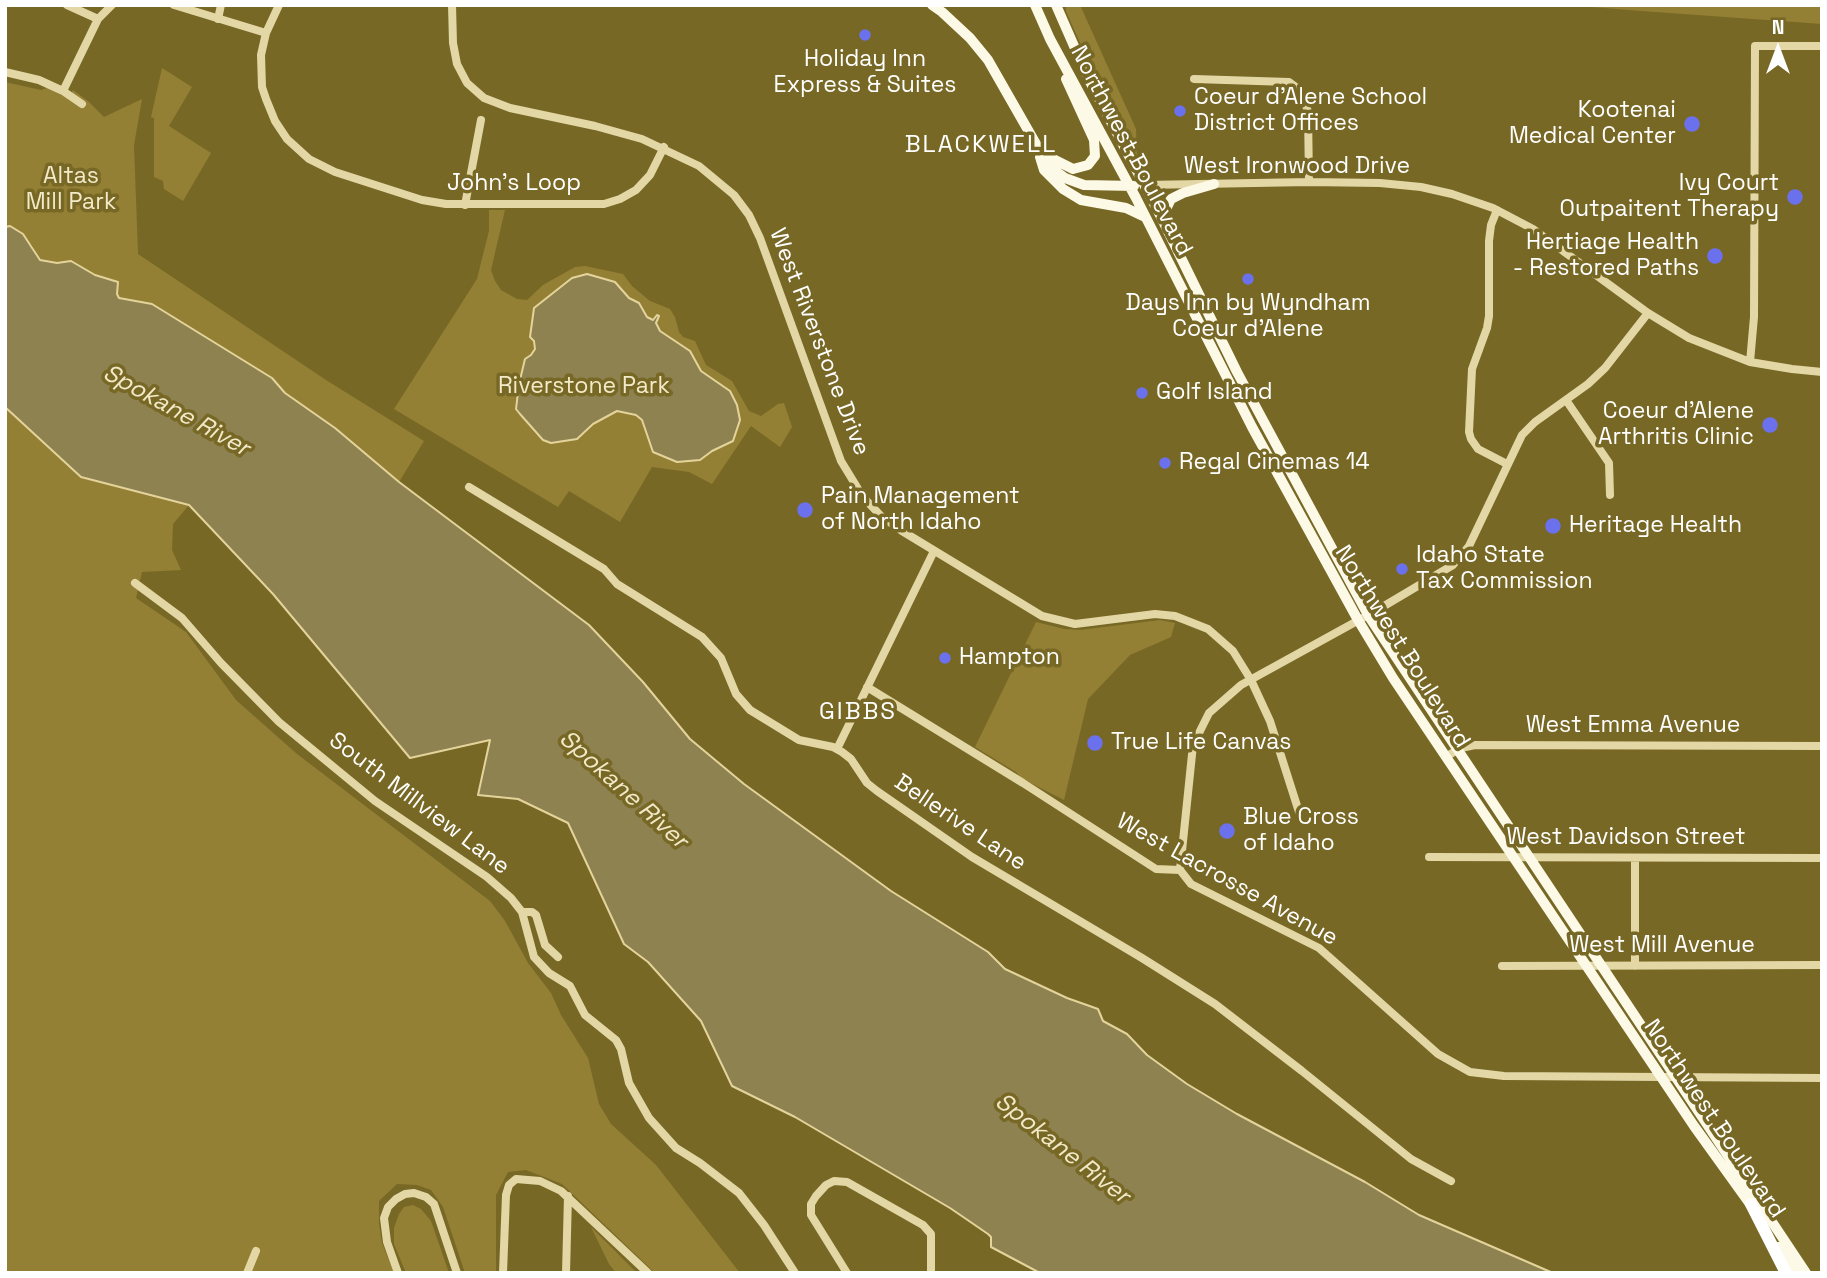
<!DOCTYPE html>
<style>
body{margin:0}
#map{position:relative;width:1827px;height:1278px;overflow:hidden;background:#786825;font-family:"Space Grotesk",sans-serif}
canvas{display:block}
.frame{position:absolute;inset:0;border:7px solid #fff;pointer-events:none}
.north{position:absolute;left:1743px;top:14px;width:70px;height:70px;-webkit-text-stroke:5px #786825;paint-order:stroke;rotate:0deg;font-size:19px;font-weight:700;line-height:28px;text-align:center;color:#fff}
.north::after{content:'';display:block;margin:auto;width:24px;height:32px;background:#fff;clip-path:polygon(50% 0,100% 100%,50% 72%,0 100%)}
</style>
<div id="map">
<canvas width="1827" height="1278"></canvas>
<div class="frame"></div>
<div class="north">N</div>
</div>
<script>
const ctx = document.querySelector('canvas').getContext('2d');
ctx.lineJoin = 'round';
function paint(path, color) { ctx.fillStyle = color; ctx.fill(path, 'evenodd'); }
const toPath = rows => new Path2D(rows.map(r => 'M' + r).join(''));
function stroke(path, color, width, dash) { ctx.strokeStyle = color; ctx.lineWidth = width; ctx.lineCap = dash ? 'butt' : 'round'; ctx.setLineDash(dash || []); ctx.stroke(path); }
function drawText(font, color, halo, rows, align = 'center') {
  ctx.font = font + ' "Space Grotesk",sans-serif'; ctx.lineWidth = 7; ctx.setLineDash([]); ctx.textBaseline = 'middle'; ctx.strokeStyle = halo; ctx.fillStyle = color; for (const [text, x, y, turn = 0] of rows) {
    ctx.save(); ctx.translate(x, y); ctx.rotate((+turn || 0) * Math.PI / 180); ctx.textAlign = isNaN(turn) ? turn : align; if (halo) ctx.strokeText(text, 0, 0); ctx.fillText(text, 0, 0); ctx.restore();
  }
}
const green = toPath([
 [1066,5,1080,5,1136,129,1137,156,1089,63,1066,11],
 [1566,5,1822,5,1822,24,1642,11],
 [162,68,192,87,169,126,211,153,183,201,164,189,163,181,154,177,154,118,151,117],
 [5,82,41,90,47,88,68,98,73,90,89,102,104,117,142,99,134,145,138,254,326,380,424,441,399,482,335,428,285,393,272,378,152,304,119,298,116,295,118,282,95,275,71,261,57,263,39,260,32,245,10,226,5,227],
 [489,210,505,210,491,270,495,281,501,290,517,299,527,300,543,285,575,267,585,266,623,274,632,286,650,301,670,309,675,317,679,332,683,337,695,341,706,365,732,381,749,411,761,416,778,404,784,403,792,427,780,447,751,426,712,484,689,472,652,467,620,522,569,491,558,507,394,409,477,279,489,231],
 [5,407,81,477,189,505,173,524,172,550,181,570,142,572,136,598,186,632,236,700,297,754,490,901,505,921,528,963,551,993,561,1015,588,1058,599,1104,611,1124,656,1165,740,1273,655,1273,562,1184,526,1170,508,1172,496,1195,496,1273,465,1273,443,1207,431,1190,417,1185,397,1184,379,1201,379,1224,382,1243,394,1273,5,1273],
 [1160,620,1175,623,1171,637,1130,655,1088,699,1064,800,1021,778,1016,772,975,747,1036,622,1064,629,1080,630],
 [413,1205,421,1209,431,1221,449,1273,406,1273,394,1244,394,1228,399,1214,404,1207],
 [591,1227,637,1273,616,1273,609,1264]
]);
const water = toPath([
 [10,226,23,234,40,260,57,263,71,261,95,275,118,282,117,294,119,298,152,304,272,378,285,393,335,428,399,482,589,625,643,682,690,739,744,784,891,891,988,952,1005,969,1067,998,1098,1009,1103,1021,1127,1034,1147,1055,1187,1084,1237,1114,1365,1182,1419,1215,1553,1273,1040,1273,991,1247,991,1237,988,1234,950,1208,795,1117,732,1086,701,1021,648,962,624,944,568,823,518,799,478,795,490,740,410,758,273,594,189,505,81,477,5,407,5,227,10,226],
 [587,274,615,282,629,298,639,303,647,317,653,320,657,315,659,316,656,323,660,331,690,351,701,371,730,391,737,405,740,420,733,441,712,451,700,460,677,462,653,452,642,420,636,415,617,411,593,424,577,439,551,443,543,440,520,414,516,409,519,384,525,359,531,355,535,349,534,341,530,337,534,308,572,278,587,274]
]);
const minor = toPath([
 [67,5,98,19],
 [174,5,266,33],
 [279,5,266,33,261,55,262,87,266,99,275,121,287,139,309,159,335,172,422,200,446,204,604,204,620,199,636,190,650,175,664,147],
 [452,5,453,43,457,64,467,83,484,98,510,108,595,126,642,139,699,166,734,195,749,215,760,238,841,461,863,497,881,516,902,531,1042,616,1075,624,1155,614,1175,616,1208,629,1233,651,1251,680,1270,721,1299,812],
 [218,19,221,5],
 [5,72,39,80,63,91,82,104],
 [1194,79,1289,82,1297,88,1303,95,1308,112,1309,182],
 [63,91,98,19,112,5],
 [1145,185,1309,182,1380,183,1421,187,1452,194,1493,208,1533,229,1648,313,1689,338,1750,362,1792,369,1822,372],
 [465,205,481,120],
 [1497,210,1491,225,1489,241,1489,316,1487,328,1472,369,1469,432,1471,439,1478,449,1507,464],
 [1750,362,1754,317,1755,46,1822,46],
 [1566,400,1609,463,1610,495],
 [469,487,604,569,617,584,702,637,721,658,736,694,750,710,799,740,833,747,842,752,851,759,867,783,877,791,972,857,1142,958,1215,1004,1302,1071,1411,1159,1451,1181],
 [135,583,182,618,221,663,279,722,375,801,487,877,511,898,522,912,534,957,549,973,570,986,585,1015,616,1040,621,1049,629,1083,649,1118,676,1148,700,1163,739,1193,764,1225,795,1273],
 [867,687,1023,783,1156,869,1180,870],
 [837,749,934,551],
 [1447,756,1461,748,1475,745,1822,746],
 [1429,857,1822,858],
 [1180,870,1193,745,1209,713,1241,685,1379,609,1453,565,1469,546,1522,435,1535,422,1588,384,1605,368,1648,313],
 [1180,870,1191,884,1319,948,1438,1054,1470,1072,1504,1076,1822,1078],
 [522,912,532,912,536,915,545,945,558,957],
 [1502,966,1822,965],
 [1635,966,1635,858],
 [247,1273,256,1251],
 [398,1273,387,1242,384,1218,388,1207,396,1199,405,1194,414,1193,426,1197,434,1204,457,1273],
 [503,1273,506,1195,509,1185,516,1179,540,1181,561,1191,648,1273],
 [566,1273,568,1196],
 [847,1273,811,1215,811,1204,816,1196,826,1185,834,1181,847,1182,923,1225,931,1234,931,1273]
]);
const major = toPath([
 [932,5,942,12,970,38,988,60,1036,144,1057,172,1065,178,1084,185,1134,186],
 [1035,5,1050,39,1136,198,1252,427,1358,620,1393,678,1694,1126,1753,1208],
 [1056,5,1088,78,1161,217,1237,372,1368,615,1806,1273],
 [1044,151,1055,160,1073,169,1088,165,1095,156,1094,140,1066,79],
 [1040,157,1044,170,1063,189,1081,200,1126,208,1145,217],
 [1165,222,1166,209,1171,199,1183,193,1214,184],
 [1778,1247,1796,1273]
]);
const highway = toPath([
 [1751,1204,1786,1273]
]);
const markers = [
 [865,35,7,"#6b71ed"],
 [1180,111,7,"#6b71ed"],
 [1692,124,9,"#6b71ed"],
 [1795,197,9,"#6b71ed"],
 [1715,256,9,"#6b71ed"],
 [1248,279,7,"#6b71ed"],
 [1142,393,7,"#6b71ed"],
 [1770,425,9,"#6b71ed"],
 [1165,463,7,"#6b71ed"],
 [805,510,9,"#6b71ed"],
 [1553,526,9,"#6b71ed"],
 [1402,569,7,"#6b71ed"],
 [945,658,7,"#6b71ed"],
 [1095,743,9,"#6b71ed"],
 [1227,831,9,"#6b71ed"]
];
const poiNames = [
 ["Holiday Inn",865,60,"center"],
 ["Express & Suites",865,86,"center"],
 ["Coeur d'Alene School",1194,98],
 ["District Offices",1194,124],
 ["Kootenai",1676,111,"right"],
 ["Medical Center",1676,137,"right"],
 ["Ivy Court",1779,184,"right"],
 ["Outpaitent Therapy",1779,210,"right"],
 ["Hertiage Health",1699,243,"right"],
 ["- Restored Paths",1699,269,"right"],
 ["Days Inn by Wyndham",1248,304,"center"],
 ["Coeur d'Alene",1248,330,"center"],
 ["Golf Island",1156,393],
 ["Coeur d'Alene",1754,412,"right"],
 ["Arthritis Clinic",1754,438,"right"],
 ["Regal Cinemas 14",1179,463],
 ["Pain Management",821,497],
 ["of North Idaho",821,523],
 ["Heritage Health",1569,526],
 ["Idaho State",1416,556],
 ["Tax Commission",1416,582],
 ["Hampton",959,658],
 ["True Life Canvas",1111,743],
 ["Blue Cross",1243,818],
 ["of Idaho",1243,844]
];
const streetNames = [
 ["Northwest Boulevard",1131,151,62],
 ["West Ironwood Drive",1297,167],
 ["John's Loop",514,184],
 ["West Riverstone Drive",819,342,69],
 ["Northwest Boulevard",1402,647,58],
 ["West Emma Avenue",1633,726],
 ["South Millview Lane",419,804,37],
 ["Bellerive Lane",960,823,34],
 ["West Davidson Street",1626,838],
 ["West Lacrosse Avenue",1227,880,29],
 ["West Mill Avenue",1662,946],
 ["Northwest Boulevard",1714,1119,56]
];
const parkNames = [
 ["Altas",71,177],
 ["Mill Park",71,203],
 ["Riverstone Park",584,387]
];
const neighbourhoodNames = [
 ["BLACKWELL",981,145],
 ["GIBBS",858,712]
];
const waterNames = [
 ["Spokane River",176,411,29],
 ["Spokane River",623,790,42],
 ["Spokane River",1062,1149,38]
];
paint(green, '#938035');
paint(water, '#8e8250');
stroke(water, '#e4d49b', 2);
stroke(minor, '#e3d7a6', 8);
stroke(major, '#fcf9e6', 10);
stroke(highway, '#fff', 12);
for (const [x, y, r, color] of markers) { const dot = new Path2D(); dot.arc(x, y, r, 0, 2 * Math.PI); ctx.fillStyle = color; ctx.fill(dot); stroke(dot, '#786825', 2.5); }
drawText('23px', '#fff', '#786825', poiNames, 'left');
drawText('23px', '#fff', '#786825', streetNames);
drawText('23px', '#f3eac9', '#786825', parkNames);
ctx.letterSpacing = '2px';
drawText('24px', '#fff', '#786825', neighbourhoodNames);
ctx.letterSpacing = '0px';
drawText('italic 24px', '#f1e9c8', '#786825', waterNames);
</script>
